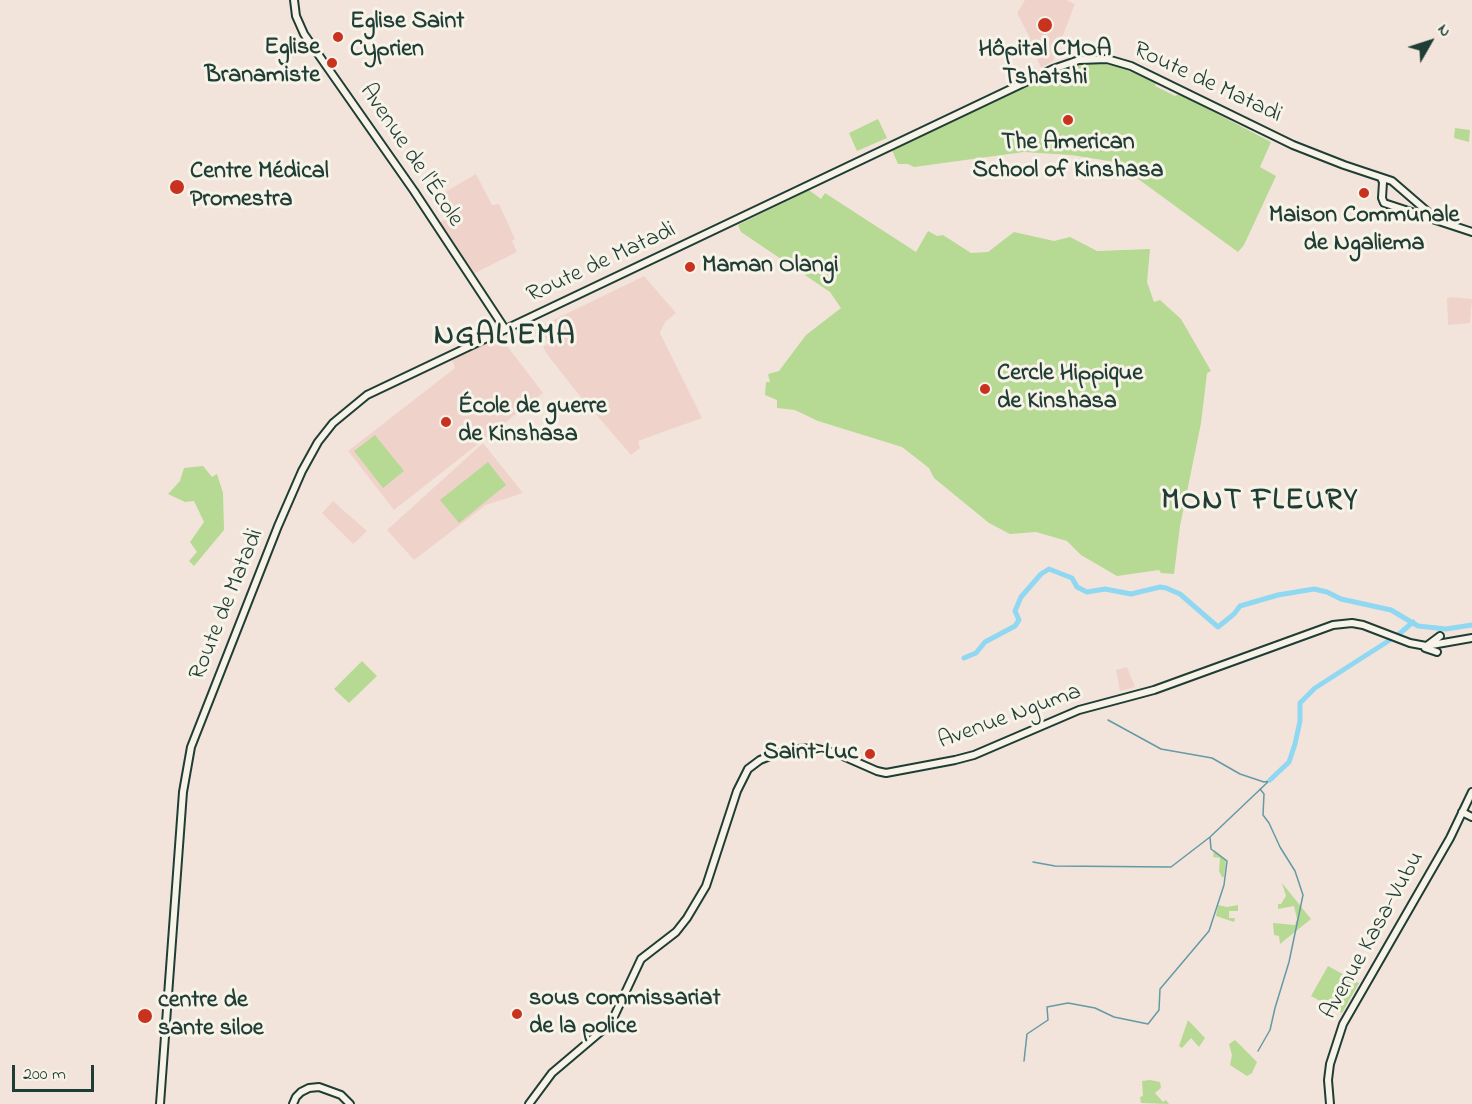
<!DOCTYPE html>
<meta charset="utf-8">
<style>
body{margin:0}
#map{position:relative;width:1472px;height:1104px;overflow:hidden;background:#f3e4db;font-family:"Indie Flower",sans-serif}
canvas{display:block}
.north{position:absolute;left:1400px;top:12px;width:60px;height:60px;-webkit-text-stroke:4px #f7f3e8;paint-order:stroke;rotate:51deg;font-size:16px;font-weight:700;line-height:24px;text-align:center;color:#1f3d34}
.north::after{content:'';display:block;margin:auto;width:21px;height:27px;background:#1f3d34;clip-path:polygon(50% 0,100% 100%,50% 72%,0 100%)}
.scale{position:absolute;left:12px;top:1065px;width:82px;height:27px;box-sizing:border-box;border:3px solid #1f3d34;border-top:0;padding-left:8px;font-size:18px;line-height:21px;white-space:nowrap;color:#1f3d34;-webkit-text-stroke:4px #f7f3e8;paint-order:stroke}
</style>
<div id="map">
<canvas width="1472" height="1104"></canvas>
<div class="north">N</div>
<div class="scale">200 m</div>
</div>
<script>
const ctx = document.querySelector('canvas').getContext('2d');
ctx.lineJoin = 'round';
function paint(path, color) { ctx.fillStyle = color; ctx.fill(path, 'evenodd'); }
const toPath = rows => new Path2D(rows.map(r => 'M' + r).join(''));
function stroke(path, color, width, dash) { ctx.strokeStyle = color; ctx.lineWidth = width; ctx.lineCap = dash ? 'butt' : 'round'; ctx.setLineDash(dash || []); ctx.stroke(path); }
function drawText(font, color, halo, rows, align = 'center') {
  ctx.font = font + ' "Indie Flower",sans-serif'; ctx.lineWidth = 6; ctx.setLineDash([]); ctx.textBaseline = 'middle'; ctx.strokeStyle = halo; ctx.fillStyle = color; for (const [text, x, y, turn = 0] of rows) {
    ctx.save(); ctx.translate(x, y); ctx.rotate((+turn || 0) * Math.PI / 180); ctx.textAlign = isNaN(turn) ? turn : align; if (halo) ctx.strokeText(text, 0, 0); ctx.fillText(text, 0, 0); ctx.restore();
  }
}
const built = toPath([
 [1025,0,1066,0,1075,4,1053,61,1041,68,1029,41,1030,38,1017,13],
 [476,174,492,205,499,204,515,239,512,241,517,252,473,274,438,223,454,214,442,194],
 [644,276,676,313,665,322,660,333,702,418,638,441,640,448,631,455,575,390,547,354,543,347,549,343,539,327],
 [1452,297,1472,299,1470,323,1448,325,1447,298],
 [498,334,543,393,394,510,348,451,455,368,452,359],
 [483,443,523,493,486,505,414,560,387,530],
 [333,501,367,531,353,544,322,513],
 [1127,667,1135,687,1120,691,1116,670]
]);
const green = toPath([
 [1086,63,1115,65,1129,71,1156,83,1155,86,1175,96,1179,94,1271,142,1260,167,1276,176,1244,245,1238,252,1115,162,1071,155,1024,152,914,167,908,164,898,164,892,150,1044,77],
 [878,119,887,138,857,151,849,133],
 [1455,128,1470,130,1469,142,1454,138],
 [809,190,821,199,825,193,916,252,928,231,937,236,943,235,971,253,988,252,1014,232,1054,241,1070,237,1097,251,1150,249,1147,282,1154,302,1160,300,1181,319,1211,371,1207,373,1201,423,1180,526,1174,574,1161,573,1159,570,1117,576,1081,555,1067,541,1036,532,1010,534,989,523,934,478,929,468,902,447,818,421,795,410,777,408,777,400,765,395,766,382,770,382,768,374,779,371,806,335,841,308,830,292,741,232,738,225],
 [375,435,404,471,383,488,354,451],
 [488,462,506,485,459,523,440,500],
 [203,466,212,477,217,474,223,493,224,530,194,566,189,561,197,552,190,542,204,522,194,501,185,502,168,494,180,481,184,468],
 [362,661,377,676,349,703,334,689],
 [1214,850,1226,859,1224,877,1222,877,1219,871,1220,858,1213,857],
 [1282,883,1311,919,1280,944,1279,936,1274,935,1273,923,1295,925,1297,919,1294,906,1278,909,1278,904,1281,904,1286,896],
 [1218,905,1227,907,1238,905,1238,911,1229,911,1229,918,1235,918,1234,922,1216,916],
 [1328,966,1359,983,1342,1013,1311,996],
 [1188,1020,1205,1038,1199,1047,1191,1038,1182,1048,1179,1046],
 [1235,1040,1257,1062,1252,1073,1247,1076,1230,1065,1232,1055,1229,1044],
 [1150,1080,1160,1082,1161,1088,1155,1093,1163,1102,1166,1100,1169,1104,1141,1103,1140,1097,1143,1096,1142,1081]
]);
const stream = toPath([
 [1108,720,1161,749,1212,758,1240,774,1264,782,1269,781],
 [1033,862,1055,866,1171,867,1210,837,1270,780],
 [1258,1051,1270,1030,1275,1008,1289,962,1303,895,1295,871,1280,847,1269,823,1263,815,1264,794,1260,789],
 [1024,1061,1027,1034,1048,1020,1047,1007,1068,1003,1095,1008,1114,1017,1148,1024,1159,1010,1160,989,1209,931,1224,885,1227,861,1211,849,1210,837]
]);
const river = toPath([
 [1398,635,1413,622],
 [964,658,976,653,985,642,1015,626,1019,620,1015,611,1021,597,1041,574,1049,569,1072,578,1077,587,1087,592,1105,589,1131,594,1160,587,1166,588,1180,594,1218,627,1234,614,1240,606,1278,595,1314,589,1327,592,1341,599,1391,610,1418,626,1446,629,1472,625],
 [1270,780,1289,762,1295,744,1300,721,1300,703,1315,688,1393,638]
]);
const major = toPath([
 [294,0,296,16,304,34,414,191,505,329],
 [1381,178,1383,182,1382,198,1384,203,1472,232],
 [1428,645,1440,636],
 [1425,648,1437,652],
 [1462,812,1472,817],
 [160,1104,183,792,191,747,278,526,302,471,318,442,333,423,367,395,1053,69,1079,60,1107,59,1131,66,1293,145,1344,165,1392,181,1436,219],
 [293,1104,296,1097,301,1092,309,1088,319,1087,341,1095,350,1104],
 [529,1104,552,1073,611,1023,641,959,676,932,687,918,706,886,737,791,748,769,760,760,785,750,812,748,836,753,877,771,886,773,955,760,974,755,1079,710,1154,690,1333,625,1352,623,1363,625,1410,643,1426,646,1472,638],
 [1330,1104,1328,1080,1330,1064,1343,1024,1450,838,1472,792]
]);
const markers = [
 [1045,25,8,"#c8321e"],
 [338,37,6,"#c8321e"],
 [332,63,6,"#c8321e"],
 [1068,120,6,"#c8321e"],
 [177,187,8,"#c8321e"],
 [1364,193,6,"#c8321e"],
 [690,267,6,"#c8321e"],
 [985,389,6,"#c8321e"],
 [446,422,6,"#c8321e"],
 [870,754,6,"#c8321e"],
 [517,1014,6,"#c8321e"],
 [145,1016,8,"#c8321e"]
];
const poiNames = [
 ["Eglise Saint",350,23],
 ["Cyprien",350,51],
 ["Eglise",320,49,"right"],
 ["Branamiste",320,77,"right"],
 ["Hôpital CMOA",1045,51,"center"],
 ["Tshatshi",1045,79,"center"],
 ["The American",1068,144,"center"],
 ["School of Kinshasa",1068,172,"center"],
 ["Centre Médical",190,173],
 ["Promestra",190,201],
 ["Maison Communale",1364,217,"center"],
 ["de Ngaliema",1364,245,"center"],
 ["Maman Olangi",702,267],
 ["Cercle Hippique",997,375],
 ["de Kinshasa",997,403],
 ["École de guerre",458,408],
 ["de Kinshasa",458,436],
 ["Saint-Luc",858,754,"right"],
 ["sous commissariat",529,1000],
 ["de la police",529,1028],
 ["centre de",158,1002],
 ["sante siloe",158,1030]
];
const streetNames = [
 ["Route de Matadi",1207,84,25],
 ["Avenue de l'École",410,156,56],
 ["Route de Matadi",602,264,-25],
 ["Route de Matadi",228,605,-68],
 ["Avenue Nguma",1010,718,-20],
 ["Avenue Kasa-Vubu",1374,936,-61]
];
const districtNames = [
 ["NGALIEMA",505,338],
 ["MONT FLEURY",1260,503]
];
paint(built, '#efd3cb');
paint(green, '#b6d993');
stroke(stream, '#639aa6', 1.5);
stroke(river, '#90d8f2', 5);
stroke(major, '#1f3d34', 10);
stroke(major, '#f7f3e8', 6);
for (const [x, y, r, color] of markers) { const dot = new Path2D(); dot.arc(x, y, r, 0, 2 * Math.PI); ctx.fillStyle = color; ctx.fill(dot); stroke(dot, '#f7f3e8', 2); }
drawText('bold 24px', '#1f3d34', '#f7f3e8', poiNames, 'left');
drawText('24px', '#1f3d34', '#f7f3e8', streetNames);
ctx.letterSpacing = '1.5px';
drawText('bold 30px', '#1f3d34', '#f7f3e8', districtNames);
ctx.letterSpacing = '0px';
</script>
